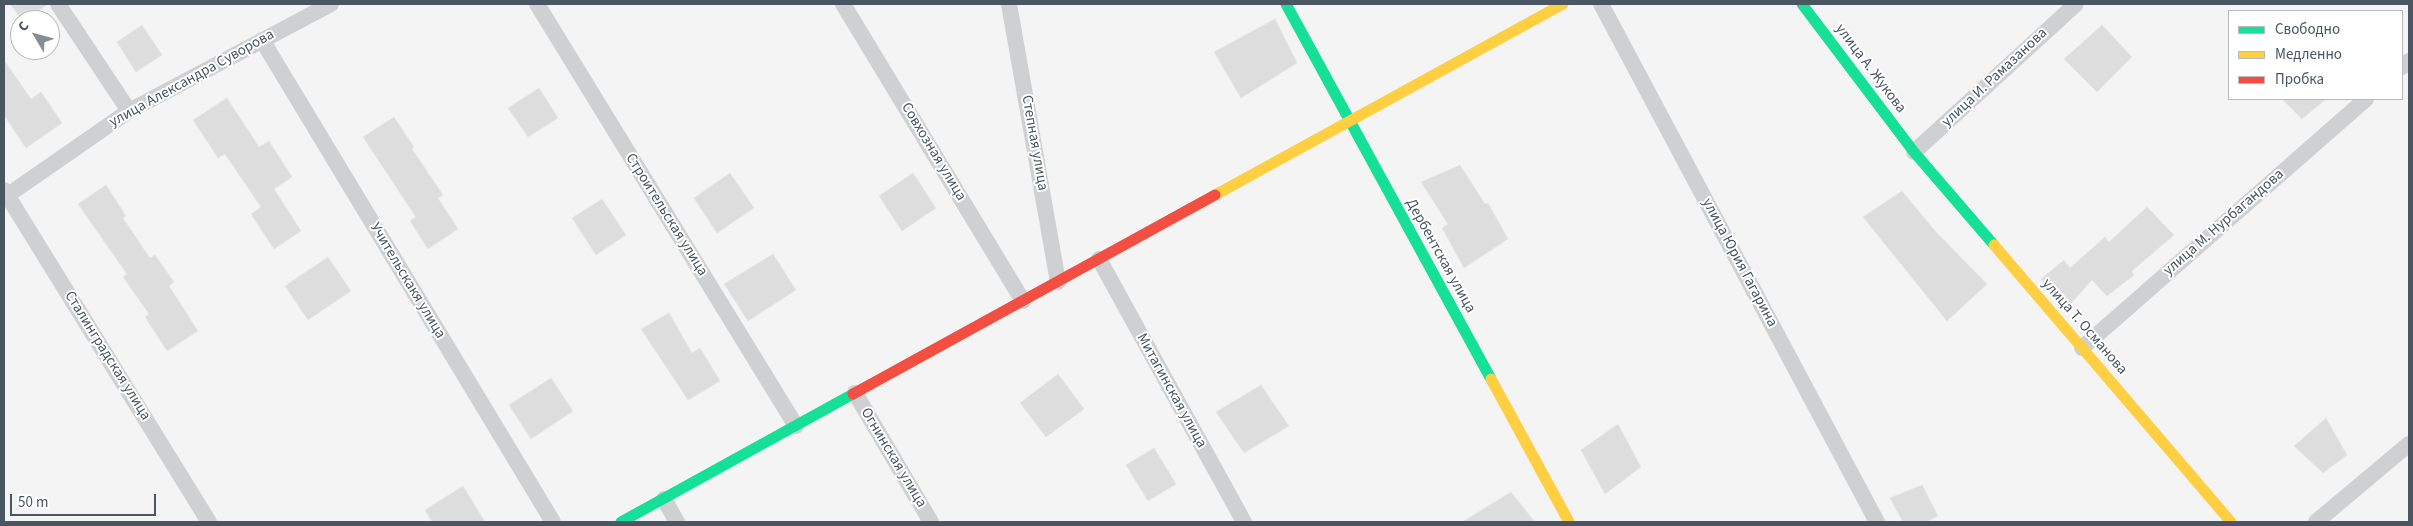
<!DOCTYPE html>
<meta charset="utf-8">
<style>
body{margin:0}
#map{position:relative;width:2413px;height:526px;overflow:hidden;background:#f4f4f4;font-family:"Source Sans 3",sans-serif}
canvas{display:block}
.frame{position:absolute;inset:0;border:5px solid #4a5661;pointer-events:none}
.legend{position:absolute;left:2228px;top:10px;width:175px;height:90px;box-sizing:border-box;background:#fff;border:1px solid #b7bbc0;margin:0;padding:6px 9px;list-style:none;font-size:15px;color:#4a5661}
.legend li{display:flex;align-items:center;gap:10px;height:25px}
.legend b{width:25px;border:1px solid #b7bbc0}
.north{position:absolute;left:10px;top:10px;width:50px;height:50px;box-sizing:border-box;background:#fff;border:1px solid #b7bbc0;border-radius:50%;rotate:307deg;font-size:14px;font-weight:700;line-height:20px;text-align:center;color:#4a5661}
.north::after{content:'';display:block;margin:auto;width:18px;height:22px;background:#868d94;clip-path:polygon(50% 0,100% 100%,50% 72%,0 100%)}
.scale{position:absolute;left:10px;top:494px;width:146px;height:22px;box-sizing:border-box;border:2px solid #4a5661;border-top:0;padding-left:6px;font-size:15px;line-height:18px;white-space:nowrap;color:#4a5661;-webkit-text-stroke:4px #fff;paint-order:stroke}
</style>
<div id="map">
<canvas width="2413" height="526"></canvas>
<div class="frame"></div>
<ul class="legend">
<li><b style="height:6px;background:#16e098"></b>Свободно</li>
<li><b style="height:6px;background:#ffcf43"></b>Медленно</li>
<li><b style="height:6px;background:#f24e42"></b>Пробка</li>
</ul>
<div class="north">С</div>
<div class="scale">50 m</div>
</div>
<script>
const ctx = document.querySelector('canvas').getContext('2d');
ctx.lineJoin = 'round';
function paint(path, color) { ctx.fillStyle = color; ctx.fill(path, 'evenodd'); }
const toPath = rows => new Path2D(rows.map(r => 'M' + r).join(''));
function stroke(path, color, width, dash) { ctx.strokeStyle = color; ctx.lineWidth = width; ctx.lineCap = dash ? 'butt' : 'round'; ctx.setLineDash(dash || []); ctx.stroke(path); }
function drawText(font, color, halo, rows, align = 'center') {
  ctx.font = font + ' "Source Sans 3",sans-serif'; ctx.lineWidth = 4; ctx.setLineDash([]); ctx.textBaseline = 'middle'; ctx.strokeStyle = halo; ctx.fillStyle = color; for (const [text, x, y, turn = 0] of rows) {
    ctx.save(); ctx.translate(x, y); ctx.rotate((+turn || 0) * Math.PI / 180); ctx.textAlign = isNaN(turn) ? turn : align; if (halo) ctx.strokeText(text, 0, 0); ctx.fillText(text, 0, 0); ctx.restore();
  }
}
const building = toPath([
 [10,4,48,4,26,20,22,20,10,4],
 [1275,19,1297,63,1241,98,1214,52,1275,19],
 [142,25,162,55,136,72,117,42,142,25],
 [2102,25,2132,57,2097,92,2064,59,2102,25],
 [4,60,31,99,41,92,62,123,26,148,4,115,4,60],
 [539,88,558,118,528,137,508,108,539,88],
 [227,98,259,147,269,141,292,177,274,189,301,231,274,249,251,214,261,207,225,154,218,158,193,120,227,98],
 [2282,99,2326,99,2302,119,2282,99],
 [394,117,414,147,412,149,443,195,438,198,458,229,428,249,410,221,416,217,363,137,394,117],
 [1460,165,1485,204,1488,203,1508,239,1464,268,1442,228,1448,224,1421,182,1460,165],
 [730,173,754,208,717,233,694,198,730,173],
 [913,173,936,208,902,231,879,196,913,173],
 [106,185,126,216,123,218,150,258,155,255,174,282,169,286,198,331,167,351,145,317,149,314,123,277,127,274,78,204,106,185],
 [1902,191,1936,232,1987,284,1947,321,1863,217,1902,191],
 [602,199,626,235,596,255,572,218,602,199],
 [2147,207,2174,235,2132,271,2134,275,2107,296,2092,280,2066,309,2041,279,2064,260,2070,268,2105,237,2109,242,2147,207],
 [773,254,796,290,748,321,724,284,773,254],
 [328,257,351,291,308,320,285,286,328,257],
 [669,313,692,353,700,348,720,381,688,400,641,329,669,313],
 [1058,374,1084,409,1046,437,1020,403,1058,374],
 [551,378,573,411,531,439,509,405,551,378],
 [1261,385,1289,426,1244,453,1216,412,1261,385],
 [2326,418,2347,455,2323,473,2294,446,2326,418],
 [1618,424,1641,467,1605,494,1581,450,1618,424],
 [1154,448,1176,484,1148,501,1126,465,1154,448],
 [1922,485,1938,516,1926,522,1903,522,1890,498,1922,485],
 [463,486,485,522,432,522,425,510,463,486],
 [1511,492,1535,522,1462,522,1511,492]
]);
const street = toPath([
 [58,4,129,111],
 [537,4,796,426],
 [843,4,1023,301],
 [1009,4,1058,282],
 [1601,4,1877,522],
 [262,40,553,522],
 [2402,67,2409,61],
 [1914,152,2076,4],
 [4,190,209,522],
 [8,195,129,111,331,4],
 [1099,259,1244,522],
 [2082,348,2366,99],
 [855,393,931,522],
 [664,499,677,522],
 [2316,522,2409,444]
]);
const fast = toPath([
 [1286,4,1491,379],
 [1802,4,1914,152,1994,245],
 [621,522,853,394]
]);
const slow = toPath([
 [1215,195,1563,4],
 [1994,245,2231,522],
 [1491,379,1569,522]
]);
const jam = toPath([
 [853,394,1215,195]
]);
const streetNames = [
 ["улица А. Жукова",1870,69,53],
 ["улица И. Рамазанова",1995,78,-43],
 ["улица Александра Суворова",192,79,-29],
 ["Степная улица",1034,143,80],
 ["Совхозная улица",933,152,59],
 ["Строительская улица",666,215,58],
 ["улица М. Нурбагандова",2224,223,-41],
 ["Дербентская улица",1440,256,61],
 ["улица Юрия Гагарина",1739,263,62],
 ["Учительскакя улица",407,281,59],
 ["улица Т. Османова",2084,327,49],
 ["Сталинградская улица",107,356,58],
 ["Митагинская улица",1171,391,61],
 ["Огнинская улица",893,458,59]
];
paint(building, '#ddddde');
stroke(building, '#e5e6e7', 1);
stroke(street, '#ced0d2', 16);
stroke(fast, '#16e098', 11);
stroke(slow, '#ffcf43', 11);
stroke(jam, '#f24e42', 11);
drawText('15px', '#4a5661', '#fff', streetNames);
</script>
